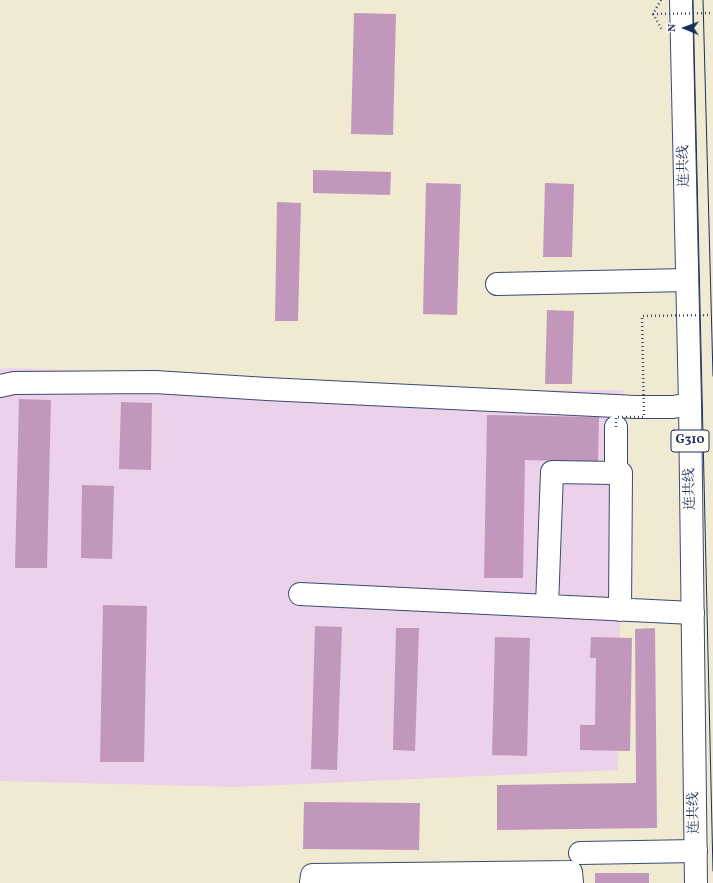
<!DOCTYPE html>
<meta charset="utf-8">
<style>
body{margin:0}
#map{position:relative;width:713px;height:883px;overflow:hidden;background:#efead1;font-family:Vollkorn,serif}
canvas{display:block}
.north{position:absolute;left:665px;top:8px;width:40px;height:40px;-webkit-text-stroke:3px #fdfcf7;paint-order:stroke;rotate:271deg;font-size:11px;font-weight:700;line-height:16px;text-align:center;color:#1b2f5e}
.north::after{content:'';display:block;margin:auto;width:14px;height:18px;background:#1b2f5e;clip-path:polygon(50% 0,100% 100%,50% 72%,0 100%)}
</style>
<div id="map">
<canvas width="713" height="883"></canvas>
<div class="north">N</div>
</div>
<script>
const ctx = document.querySelector('canvas').getContext('2d');
ctx.lineJoin = 'round';
function paint(path, color) { ctx.fillStyle = color; ctx.fill(path, 'evenodd'); }
const toPath = rows => new Path2D(rows.map(r => 'M' + r).join(''));
function stroke(path, color, width, dash) { ctx.strokeStyle = color; ctx.lineWidth = width; ctx.lineCap = dash ? 'butt' : 'round'; ctx.setLineDash(dash || []); ctx.stroke(path); }
function drawText(font, color, halo, rows, align = 'center') {
  ctx.font = font + ' Vollkorn,"Noto Serif SC",serif'; ctx.lineWidth = 3; ctx.setLineDash([]); ctx.textBaseline = 'middle'; ctx.strokeStyle = halo; ctx.fillStyle = color; for (const [text, x, y, turn = 0] of rows) {
    ctx.save(); ctx.translate(x, y); ctx.rotate((+turn || 0) * Math.PI / 180); ctx.textAlign = isNaN(turn) ? turn : align; if (halo) ctx.strokeText(text, 0, 0); ctx.fillText(text, 0, 0); ctx.restore();
  }
}
const built = toPath([
 [9,368,266,377,430,391,623,390,618,770,234,787,0,781,0,369]
]);
const building = toPath([
 [354,13,396,14,393,135,351,134],
 [313,170,391,172,390,195,313,193],
 [426,183,461,184,457,315,423,314],
 [545,183,574,184,572,257,543,257],
 [277,202,301,203,298,321,275,321],
 [547,310,574,311,572,384,545,384],
 [19,399,51,400,47,568,15,568],
 [121,402,152,403,151,470,119,469],
 [487,415,599,417,598,462,525,460,523,578,484,578],
 [82,485,114,486,112,559,81,558],
 [103,605,147,606,144,762,100,762],
 [315,626,342,627,337,770,311,769],
 [396,628,419,628,415,751,393,750],
 [655,628,657,828,497,830,497,785,636,783,635,629],
 [495,637,530,638,527,756,492,755],
 [591,637,632,638,630,751,580,750,580,725,595,725,596,658,590,658],
 [304,802,420,803,419,850,303,849],
 [595,873,649,873,649,883,595,883]
]);
const path = toPath([
 [661,0,653,14,662,30]
]);
const minor = toPath([
 [497,284,687,280],
 [0,386,14,383,155,382,267,389,636,407,673,407,690,404],
 [616,427,616,473,621,473,620,610],
 [300,594,693,613],
 [547,606,552,472,616,473],
 [580,853,696,851],
 [311,883,312,875,571,872,572,883]
]);
const highway = toPath([
 [681,0,690,404,696,883]
]);
const tram = toPath([
 [693,0,713,871],
 [703,0,713,376]
]);
const pathBridge = toPath([
 [653,14,713,13],
 [616,427,616,417,644,417,642,316,713,315]
]);
const shields = [
 [690,441,38]
];
const shieldNames = [
 ["G310",690,441]
];
const streetNames = [
 ["连共线",685,166,-91],
 ["连共线",691,489,-91],
 ["连共线",695,813,-91]
];
paint(built, '#ecd1ea');
paint(building, '#c198bb');
stroke(minor, '#3b4b6f', 24);
stroke(highway, '#3b4b6f', 24);
stroke(path, '#3b4b6f', 2.5, [1, 3]);
stroke(minor, '#fff', 22);
stroke(highway, '#fff', 22);
stroke(tram, '#1b2f5e', 1);
stroke(pathBridge, '#3b4b6f', 2.5, [1, 3]);
for (const [x, y, w] of shields) { const box = new Path2D(); box.roundRect(x - w / 2, y - 11, w, 22, 3); ctx.fillStyle = '#fdfcf7'; ctx.fill(box); stroke(box, '#1b2f5e', 1); }
drawText('bold 13px', '#1b2f5e', null, shieldNames);
drawText('14px', '#1b2f5e', '#fdfcf7', streetNames);
</script>
